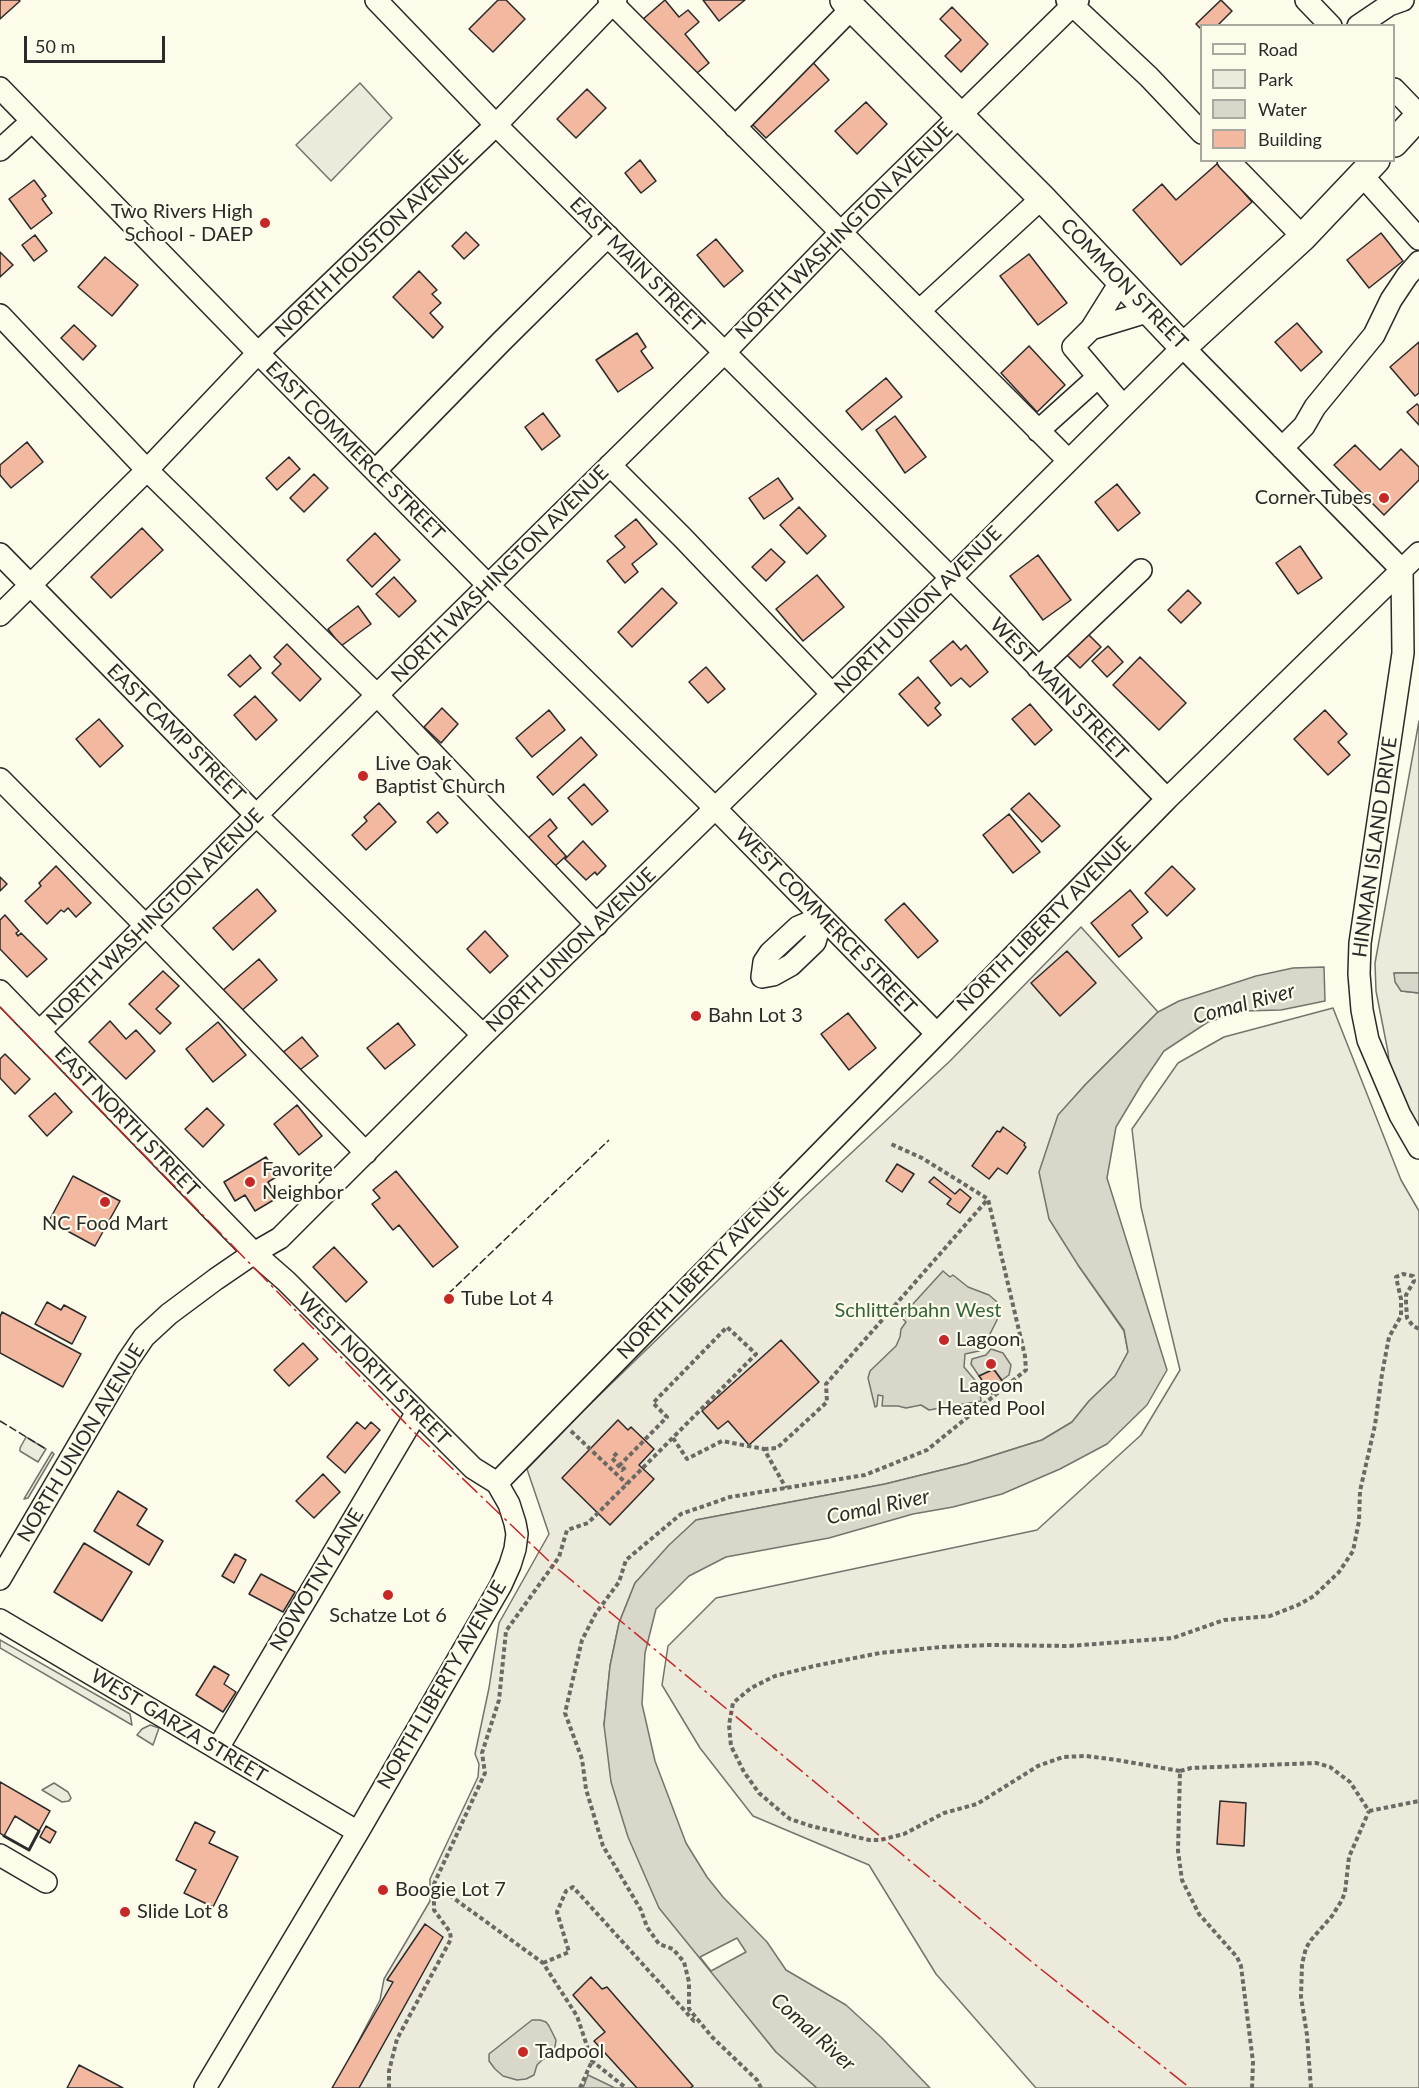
<!DOCTYPE html>
<style>
body{margin:0}
#map{position:relative;width:1419px;height:2088px;overflow:hidden;background:#fdfbea;font-family:Lato,sans-serif}
canvas{display:block}
.legend{position:absolute;left:1200px;top:24px;width:195px;height:138px;box-sizing:border-box;background:#fdfbea;border:2px solid #a9a89e;margin:0;padding:8px 10px;list-style:none;font-size:18px;color:#2b2b2b}
.legend li{display:flex;align-items:center;gap:12px;height:30px}
.legend b{width:30px;border:2px solid #a9a89e}
.scale{position:absolute;left:24px;top:36px;width:141px;height:27px;box-sizing:border-box;border:3px solid #2b2b2b;border-top:0;padding-left:8px;font-size:18px;line-height:21px;white-space:nowrap;color:#2b2b2b;-webkit-text-stroke:4px #fdfbea;paint-order:stroke}
</style>
<div id="map">
<canvas width="1419" height="2088"></canvas>
<ul class="legend">
<li><b style="height:8px;background:#fdfbea"></b>Road</li>
<li><b style="height:16px;background:#ecebdb"></b>Park</li>
<li><b style="height:16px;background:#d8d7c9"></b>Water</li>
<li><b style="height:16px;background:#f2b8a0"></b>Building</li>
</ul>
<div class="scale">50 m</div>
</div>
<script>
const ctx = document.querySelector('canvas').getContext('2d');
ctx.lineJoin = 'round';
function paint(path, color) { ctx.fillStyle = color; ctx.fill(path, 'evenodd'); }
const toPath = rows => new Path2D(rows.map(r => 'M' + r).join(''));
function stroke(path, color, width, dash) { ctx.strokeStyle = color; ctx.lineWidth = width; ctx.lineCap = dash ? 'butt' : 'round'; ctx.setLineDash(dash || []); ctx.stroke(path); }
function drawText(font, color, halo, rows, align = 'center') {
  ctx.font = font + ' Lato,sans-serif'; ctx.lineWidth = 4.5; ctx.setLineDash([]); ctx.textBaseline = 'middle'; ctx.strokeStyle = halo; ctx.fillStyle = color; for (const [text, x, y, turn = 0] of rows) {
    ctx.save(); ctx.translate(x, y); ctx.rotate((+turn || 0) * Math.PI / 180); ctx.textAlign = isNaN(turn) ? turn : align; if (halo) ctx.strokeText(text, 0, 0); ctx.fillText(text, 0, 0); ctx.restore();
  }
}
const green = toPath([
 [360,83,392,118,331,181,296,145,360,83],
 [1419,721,1419,973,1394,973,1401,991,1419,993,1419,1128,1390,1072,1388,1052,1376,991,1375,963,1419,721],
 [1081,927,1158,1012,1085,1085,1059,1115,1078,1265,1124,1331,1128,1352,1115,1376,1089,1401,1072,1422,1042,1440,966,1464,885,1484,696,1520,635,1583,619,1623,610,1666,604,1725,700,1957,776,2052,817,2088,334,2088,380,2000,384,1979,430,1901,430,1879,478,1777,479,1764,475,1754,489,1688,499,1623,549,1534,527,1469,583,1411,803,1198,950,1061,1081,927],
 [1333,1008,1401,1180,1419,1211,1419,2088,1036,2088,936,1974,869,1865,753,1816,700,1748,662,1685,668,1646,716,1598,1037,1530,1141,1435,1180,1370,1141,1207,1132,1129,1178,1063,1224,1037,1333,1008],
 [26,1437,46,1449,38,1462,20,1451,20,1448,26,1437],
 [52,1452,54,1454,28,1498,24,1499,52,1452],
 [0,1640,130,1714,132,1725,0,1648,0,1640],
 [150,1725,159,1728,153,1745,137,1735,142,1729,150,1725],
 [54,1783,68,1792,71,1798,69,1801,62,1802,42,1790,54,1783]
]);
const water = toPath([
 [1324,967,1325,1001,1281,1010,1243,1011,1208,1022,1164,1051,1143,1082,1116,1127,1107,1178,1167,1370,1147,1405,1107,1444,1060,1469,1002,1494,953,1507,913,1514,829,1538,726,1557,689,1576,656,1609,645,1653,642,1704,655,1761,686,1843,707,1877,723,1897,767,1942,786,1970,846,2005,882,2038,930,2088,817,2088,776,2052,659,1908,628,1837,611,1782,604,1725,610,1666,619,1623,635,1583,669,1545,696,1520,885,1484,966,1464,1042,1440,1072,1422,1089,1401,1115,1376,1128,1352,1124,1330,1078,1265,1049,1219,1039,1172,1058,1115,1085,1085,1158,1012,1179,1001,1256,976,1293,968,1324,967],
 [1394,973,1419,973,1419,993,1401,991,1395,982,1394,973],
 [943,1271,950,1277,953,1275,968,1287,989,1295,997,1302,999,1312,997,1320,988,1338,986,1347,979,1351,965,1354,964,1367,979,1385,981,1401,929,1410,921,1405,906,1408,898,1406,882,1406,883,1396,878,1395,877,1406,875,1407,868,1378,870,1371,896,1346,900,1337,901,1329,906,1322,901,1317,943,1271],
 [991,1349,1003,1353,1011,1365,1009,1375,1002,1380,995,1371,992,1370,979,1376,971,1364,972,1359,986,1355,991,1349],
 [532,2020,540,2020,546,2022,549,2026,556,2040,554,2054,542,2060,537,2065,534,2075,526,2079,517,2080,503,2076,495,2069,489,2061,489,2054,532,2020],
 [588,2075,615,2088,583,2088,588,2075]
]);
const pier = toPath([
 [737,1938,746,1952,711,1971,700,1957,737,1938]
]);
const building = toPath([
 [0,0,19,0,20,1,0,19,0,0],
 [498,0,506,0,525,19,493,52,469,29,498,0],
 [665,0,679,17,688,10,699,22,685,34,709,63,691,78,642,20,665,0],
 [703,0,745,0,719,21,703,0],
 [1221,0,1232,11,1217,26,1202,26,1202,30,1196,24,1221,0],
 [952,7,988,44,961,72,945,56,961,40,940,19,952,7],
 [808,57,829,80,766,138,750,122,808,57],
 [587,89,606,108,576,138,557,119,587,89],
 [866,102,887,124,857,154,835,131,866,102],
 [640,160,656,181,641,193,625,173,640,160],
 [1218,163,1252,202,1181,265,1133,210,1162,184,1176,200,1218,163],
 [34,180,46,196,42,199,52,213,31,229,9,199,34,180],
 [466,232,479,245,464,259,452,246,466,232],
 [1381,233,1403,261,1369,288,1347,260,1381,233],
 [35,235,47,251,34,261,22,245,35,235],
 [716,239,743,271,724,287,697,255,716,239],
 [0,252,13,265,0,277,0,252],
 [1029,254,1067,303,1038,325,1000,276,1029,254],
 [105,257,138,285,112,316,78,287,105,257],
 [419,271,437,290,432,294,441,303,430,313,443,327,433,338,393,297,419,271],
 [1297,323,1322,352,1301,371,1275,342,1297,323],
 [74,325,96,346,83,360,61,338,74,325],
 [637,333,646,347,641,351,653,368,618,392,596,360,637,333],
 [1419,342,1419,393,1415,396,1390,367,1419,342],
 [1029,346,1065,385,1037,412,1001,373,1029,346],
 [886,378,902,397,862,430,846,411,886,378],
 [1417,404,1419,406,1419,425,1407,412,1417,404],
 [543,413,560,436,542,450,525,427,543,413],
 [895,416,926,457,905,473,876,430,895,416],
 [27,442,43,462,11,488,0,475,0,465,27,442],
 [1355,445,1380,470,1401,449,1419,467,1419,480,1384,515,1334,465,1355,445],
 [289,457,300,469,277,490,266,478,289,457],
 [314,474,328,488,304,512,290,498,314,474],
 [778,478,793,499,764,519,749,498,778,478],
 [1117,484,1140,513,1118,531,1095,502,1117,484],
 [799,507,826,536,807,554,780,525,799,507],
 [636,519,657,544,632,564,638,572,625,583,607,561,625,547,615,536,636,519],
 [142,528,163,550,111,598,91,577,142,528],
 [375,533,400,560,372,587,347,560,375,533],
 [1300,546,1322,578,1298,594,1276,563,1300,546],
 [771,549,785,562,766,581,752,567,771,549],
 [1038,555,1071,600,1043,620,1010,576,1038,555],
 [817,575,844,607,803,641,776,609,817,575],
 [394,577,416,601,399,617,376,594,394,577],
 [662,588,677,603,632,647,618,632,662,588],
 [1188,590,1201,603,1181,623,1168,610,1188,590],
 [358,606,371,624,341,646,328,629,358,606],
 [1088,634,1101,647,1080,668,1067,655,1088,634],
 [953,641,961,650,966,645,988,672,970,687,961,678,951,686,930,661,953,641],
 [287,644,321,679,300,701,272,673,281,664,274,657,287,644],
 [1108,646,1123,662,1107,677,1092,661,1108,646],
 [250,655,261,668,240,687,228,675,250,655],
 [1140,657,1186,703,1159,730,1113,685,1140,657],
 [706,667,725,689,708,703,689,682,706,667],
 [918,677,940,703,935,708,941,715,928,726,899,694,918,677],
 [255,696,277,720,256,740,234,715,255,696],
 [1030,704,1052,730,1035,745,1012,719,1030,704],
 [442,708,458,724,441,743,424,727,442,708],
 [549,710,565,730,532,757,516,738,549,710],
 [1325,710,1347,734,1338,742,1350,755,1328,775,1294,739,1325,710],
 [99,719,123,746,100,767,76,739,99,719],
 [581,737,597,755,553,795,537,777,581,737],
 [584,784,608,811,592,825,568,798,584,784],
 [1029,793,1060,826,1042,842,1011,809,1029,793],
 [379,803,396,822,366,850,352,835,367,821,364,817,379,803],
 [438,812,448,823,437,833,427,822,438,812],
 [1009,814,1040,852,1013,873,983,835,1009,814],
 [550,819,557,828,548,836,566,856,554,867,528,838,550,819],
 [583,841,606,866,597,875,595,872,586,880,565,859,583,841],
 [56,866,91,903,76,917,68,908,64,912,61,910,47,924,25,901,41,886,39,883,56,866],
 [1172,866,1195,889,1167,916,1145,893,1172,866],
 [0,877,7,884,0,891,0,877],
 [257,889,276,911,233,950,213,928,257,889],
 [1130,890,1148,912,1132,925,1142,938,1119,957,1091,923,1130,890],
 [904,903,938,941,918,958,885,920,904,903],
 [5,915,19,931,16,933,18,936,21,933,47,959,27,977,0,949,0,920,5,915],
 [485,931,508,956,490,973,467,949,485,931],
 [1067,951,1096,983,1060,1016,1031,983,1067,951],
 [259,959,277,980,240,1012,222,991,259,959],
 [163,971,179,986,156,1009,171,1023,160,1034,129,1004,163,971],
 [848,1013,876,1048,849,1070,821,1034,848,1013],
 [110,1021,126,1039,136,1030,155,1051,126,1079,89,1042,110,1021],
 [218,1022,246,1055,213,1082,186,1049,218,1022],
 [398,1023,415,1045,385,1069,367,1048,398,1023],
 [302,1037,318,1056,296,1073,281,1054,302,1037],
 [5,1054,30,1079,15,1094,0,1078,0,1059,5,1054],
 [55,1093,72,1112,47,1136,29,1116,55,1093],
 [297,1105,322,1136,299,1155,274,1124,297,1105],
 [207,1108,224,1125,203,1147,185,1129,207,1108],
 [1003,1127,1025,1143,1024,1145,1026,1147,1007,1174,998,1168,989,1179,972,1166,997,1131,1000,1132,1003,1127],
 [266,1157,278,1176,268,1182,277,1198,255,1211,245,1195,235,1201,224,1182,266,1157],
 [897,1164,914,1174,902,1192,886,1181,897,1164],
 [396,1171,458,1247,433,1267,399,1225,393,1230,372,1204,380,1198,373,1190,396,1171],
 [73,1176,120,1201,95,1246,49,1221,73,1176],
 [934,1177,955,1194,960,1189,971,1198,960,1213,947,1204,951,1199,929,1182,934,1177],
 [334,1247,367,1282,346,1302,313,1267,334,1247],
 [47,1302,61,1310,64,1305,86,1317,72,1344,35,1324,47,1302],
 [2,1312,81,1354,63,1387,0,1353,0,1317,2,1312],
 [781,1340,819,1382,749,1445,728,1421,718,1429,702,1411,781,1340],
 [303,1343,318,1359,289,1386,274,1370,303,1343],
 [992,1370,995,1371,1005,1385,992,1394,979,1376,992,1370],
 [618,1420,628,1430,631,1427,654,1449,639,1465,654,1479,610,1525,562,1478,618,1420],
 [357,1422,365,1429,371,1422,380,1430,345,1473,327,1457,357,1422],
 [323,1474,340,1492,314,1518,296,1501,323,1474],
 [118,1491,147,1509,137,1525,163,1541,149,1565,94,1531,118,1491],
 [84,1543,132,1572,102,1621,54,1592,84,1543],
 [235,1554,246,1560,234,1583,222,1576,235,1554],
 [261,1574,295,1592,283,1612,249,1594,261,1574],
 [214,1666,229,1675,224,1684,236,1692,223,1712,196,1695,214,1666],
 [0,1782,50,1811,39,1831,15,1816,4,1836,0,1833,0,1782],
 [1220,1801,1246,1803,1244,1846,1217,1844,1220,1801],
 [195,1822,215,1832,209,1843,238,1857,213,1907,184,1893,196,1870,176,1860,195,1822],
 [46,1826,56,1832,50,1843,40,1837,46,1826],
 [425,1924,443,1937,359,2088,332,2088,393,1982,387,1980,425,1924],
 [591,1977,602,1989,607,1987,693,2086,690,2088,637,2088,594,2041,605,2032,573,1995,591,1977],
 [79,2065,123,2088,67,2088,79,2065]
]);
const path = toPath([
 [571,1431,627,1484],
 [673,1438,687,1459,722,1441,764,1449,786,1488],
 [764,1449,777,1448,827,1402,826,1384,988,1199],
 [617,1453,612,1458,622,1470,627,1466],
 [619,1466,667,1417,653,1403,727,1327,756,1354,588,1523,567,1530,559,1557,506,1631,499,1700,482,1753,485,1773,434,1884,543,1963,577,2016,592,2061,626,2088],
 [1180,1771,1117,1760,1086,1756,1063,1757,1038,1766,977,1804,944,1813,904,1834,880,1840,869,1840,811,1826,790,1819,780,1811,759,1793,744,1772,731,1746,729,1725,733,1703,751,1688,775,1676,814,1666,880,1653,941,1647,989,1645,1069,1646,1173,1638,1224,1620,1270,1616,1298,1605,1314,1596,1339,1572,1353,1551,1359,1521,1360,1491,1375,1425,1382,1374,1389,1337,1401,1316,1401,1299,1396,1277,1403,1274,1413,1276,1414,1281,1406,1295,1406,1302,1407,1318,1413,1326,1419,1329],
 [1369,1811,1419,1801],
 [543,1963,569,1952,557,1912,566,1891,573,1887,694,2021,698,2020],
 [389,2088,389,2071,397,2039,451,1939,450,1932,434,1910,434,1884],
 [580,2088,592,2061],
 [761,2088,757,2080,712,2037,689,2009,689,1982,684,1962,673,1949,659,1944,647,1927,641,1910,603,1846,586,1789,582,1759,565,1713,582,1640,596,1613,619,1582,626,1560,681,1514,730,1497,865,1475,927,1450,1026,1370,1025,1356,988,1199,922,1158,891,1144],
 [1252,2088,1253,2062,1241,1966,1237,1957,1199,1914,1182,1880,1178,1851,1180,1771,1191,1768,1316,1763,1330,1767,1350,1782,1369,1811],
 [1311,2088,1307,2035,1301,1997,1302,1964,1306,1948,1311,1940,1332,1916,1342,1900,1345,1892,1349,1857,1369,1811]
]);
const minor = toPath([
 [376,0,496,125,951,578,1167,799],
 [609,0,1068,460],
 [1067,0,1149,77,1202,133],
 [1306,0,1331,26],
 [1358,26,1389,5,1403,0],
 [0,88,258,353,488,585,715,808,936,1033],
 [1394,89,1419,115],
 [735,127,852,8],
 [0,150,32,121],
 [1228,160,1303,237],
 [1362,175,1419,239],
 [1121,281,1091,329,1073,347,1123,406],
 [919,311,1042,198],
 [0,315,147,470,377,695,597,925],
 [1091,329,1150,311],
 [1038,431,1098,377],
 [1282,448,1304,426,1315,407,1374,335,1391,300,1407,276,1419,262],
 [610,465,683,538,832,694],
 [375,471,501,342,608,236],
 [0,554,257,816,483,1035],
 [1402,570,1403,653,1360,943,1359,974,1362,1010,1368,1040,1400,1115,1419,1148],
 [0,615,147,470,258,353,496,125,616,0],
 [1038,668,1141,570],
 [0,779,146,926,366,1153],
 [822,917,815,942,791,965,773,975,762,977,764,962,770,953,798,927,822,917],
 [0,991,254,1253,286,1281,473,1468,497,1483,509,1504,515,1523,517,1534,515,1549,510,1565,501,1585,358,1832,205,2088],
 [40,1031,377,695,725,352,840,233,1078,0],
 [497,1483,1167,799,1419,553],
 [0,1579,127,1362,144,1337,169,1314,216,1279,254,1253,280,1238,483,1035,951,578,1183,347,1402,570],
 [0,1620,358,1832],
 [218,1748,417,1412],
 [0,1855,46,1882]
]);
const major = toPath([
 [844,0,1042,198,1183,347,1303,237,1376,160],
 [1394,143,1419,116]
]);
const fence = toPath([
 [448,1294,609,1140],
 [0,1421,46,1449]
]);
const wall = toPath([
 [4,1836,29,1850,39,1831]
]);
const power = toPath([
 [0,1007,414,1432,553,1565,1032,1962,1190,2088]
]);
const markers = [
 [265,223,6,"#c62828"],
 [1384,498,6,"#c62828"],
 [363,776,6,"#c62828"],
 [696,1016,6,"#c62828"],
 [250,1182,6,"#c62828"],
 [105,1202,6,"#c62828"],
 [449,1299,6,"#c62828"],
 [944,1340,6,"#c62828"],
 [991,1364,6,"#c62828"],
 [388,1595,6,"#c62828"],
 [383,1890,6,"#c62828"],
 [125,1912,6,"#c62828"],
 [523,2052,6,"#c62828"]
];
const poiNames = [
 ["Two Rivers High",253,212,"right"],
 ["School - DAEP",253,235,"right"],
 ["Corner Tubes",1372,498,"right"],
 ["Live Oak",375,764],
 ["Baptist Church",375,787],
 ["Bahn Lot 3",708,1016],
 ["Favorite",262,1170],
 ["Neighbor",262,1193],
 ["NC Food Mart",105,1224,"center"],
 ["Tube Lot 4",461,1299],
 ["Lagoon",956,1340],
 ["Lagoon",991,1386,"center"],
 ["Heated Pool",991,1409,"center"],
 ["Schatze Lot 6",388,1616,"center"],
 ["Boogie Lot 7",395,1890],
 ["Slide Lot 8",137,1912],
 ["Tadpool",535,2052]
];
const streetNames = [
 ["NORTH WASHINGTON AVENUE",844,231,-45],
 ["NORTH HOUSTON AVENUE",372,244,-44],
 ["EAST MAIN STREET",637,265,45],
 ["COMMON STREET",1124,284,46],
 ["EAST COMMERCE STREET",355,451,45],
 ["NORTH WASHINGTON AVENUE",500,574,-45],
 ["NORTH UNION AVENUE",918,610,-45],
 ["WEST MAIN STREET",1059,689,46],
 ["EAST CAMP STREET",176,733,45],
 ["HINMAN ISLAND DRIVE",1375,847,-82],
 ["NORTH WASHINGTON AVENUE",155,917,-45],
 ["WEST COMMERCE STREET",826,921,46],
 ["NORTH LIBERTY AVENUE",1044,924,-45],
 ["NORTH UNION AVENUE",571,950,-44],
 ["EAST NORTH STREET",127,1122,46],
 ["NORTH LIBERTY AVENUE",703,1271,-46],
 ["WEST NORTH STREET",374,1369,45],
 ["NORTH UNION AVENUE",81,1443,-59],
 ["NOWOTNY LANE",317,1580,-59],
 ["NORTH LIBERTY AVENUE",442,1685,-60],
 ["WEST GARZA STREET",179,1726,31]
];
const parkNames = [
 ["Schlitterbahn West",918,1311]
];
const waterNames = [
 ["Comal River",1244,1004,-15],
 ["Comal River",878,1507,-12],
 ["Comal River",813,2032,42]
];
paint(green, '#ecebdb');
stroke(green, '#74746e', 1.5);
paint(water, '#d8d7c9');
stroke(water, '#74746e', 1.5);
paint(pier, '#fdfbea');
stroke(pier, '#74746e', 1.5);
paint(building, '#f2b8a0');
stroke(building, '#2b2b2b', 1.5);
stroke(minor, '#2b2b2b', 24);
stroke(major, '#2b2b2b', 30);
stroke(path, '#6a6964', 4, [4.5, 3]);
stroke(minor, '#fdfbea', 21);
stroke(major, '#fdfbea', 27);
stroke(fence, '#2b2b2b', 1.5, [8, 3]);
stroke(wall, '#2b2b2b', 3);
stroke(power, '#c62828', 1.5, [21, 4.5, 3, 4.5]);
for (const [x, y, r, color] of markers) { const dot = new Path2D(); dot.arc(x, y, r, 0, 2 * Math.PI); ctx.fillStyle = color; ctx.fill(dot); stroke(dot, '#fdfbea', 2); }
drawText('20px', '#2b2b2b', '#fdfbea', poiNames, 'left');
drawText('20px', '#2b2b2b', '#fdfbea', streetNames);
drawText('20px', '#34623c', '#fdfbea', parkNames);
drawText('italic 21px', '#2b2b2b', '#fdfbea', waterNames);
</script>
